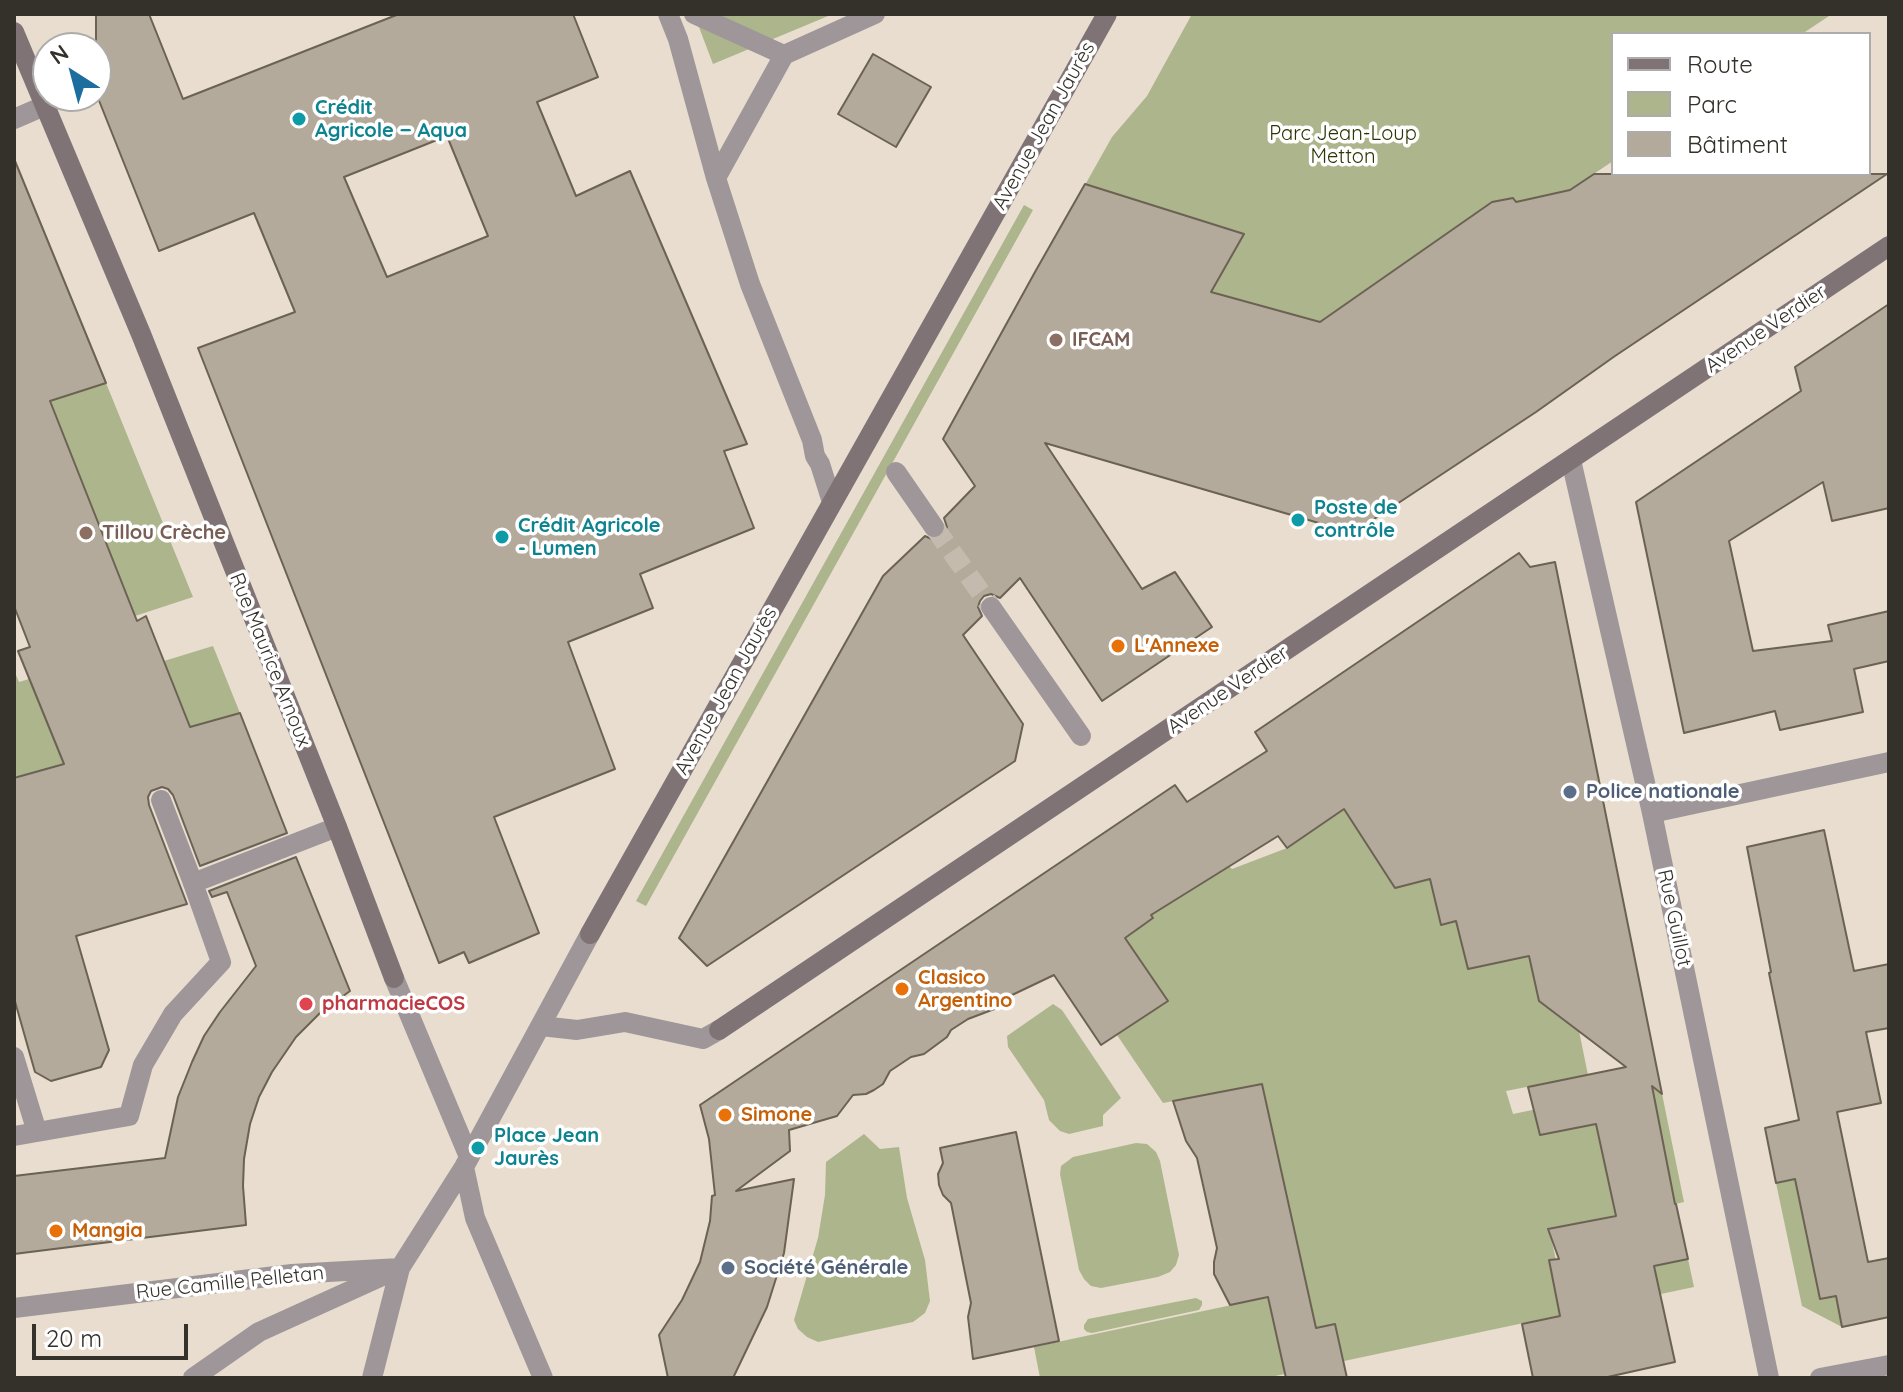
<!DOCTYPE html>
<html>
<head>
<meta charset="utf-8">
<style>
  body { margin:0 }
  #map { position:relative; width:1903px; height:1392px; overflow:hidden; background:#e8ddce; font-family:Quicksand,sans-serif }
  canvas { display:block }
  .frame { position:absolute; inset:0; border:16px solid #34302a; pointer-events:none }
  .legend { position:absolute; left:1611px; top:32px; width:260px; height:144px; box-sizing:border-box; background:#fff; border:2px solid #aeacaa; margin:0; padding:10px 14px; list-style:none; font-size:24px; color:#34302a }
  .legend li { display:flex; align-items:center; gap:16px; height:40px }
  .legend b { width:40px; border:2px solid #aeacaa }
  .north { position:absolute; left:32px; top:32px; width:80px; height:80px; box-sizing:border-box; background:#fff; border:2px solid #aeacaa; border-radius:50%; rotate:324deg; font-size:22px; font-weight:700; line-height:32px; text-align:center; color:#34302a }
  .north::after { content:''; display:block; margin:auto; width:28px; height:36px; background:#1b6e9e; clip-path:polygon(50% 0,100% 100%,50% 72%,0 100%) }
  .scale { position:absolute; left:32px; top:1324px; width:156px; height:36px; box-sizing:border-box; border:4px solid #34302a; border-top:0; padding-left:10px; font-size:24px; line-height:28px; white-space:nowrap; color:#34302a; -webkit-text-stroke:6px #fff; paint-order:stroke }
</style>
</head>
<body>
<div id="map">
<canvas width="1903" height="1392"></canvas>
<div class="frame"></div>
<ul class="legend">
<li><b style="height:10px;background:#7f7376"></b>Route</li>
<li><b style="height:22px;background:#adb58d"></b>Parc</li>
<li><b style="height:22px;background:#b4aa9b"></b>Bâtiment</li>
</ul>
<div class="north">N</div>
<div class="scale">20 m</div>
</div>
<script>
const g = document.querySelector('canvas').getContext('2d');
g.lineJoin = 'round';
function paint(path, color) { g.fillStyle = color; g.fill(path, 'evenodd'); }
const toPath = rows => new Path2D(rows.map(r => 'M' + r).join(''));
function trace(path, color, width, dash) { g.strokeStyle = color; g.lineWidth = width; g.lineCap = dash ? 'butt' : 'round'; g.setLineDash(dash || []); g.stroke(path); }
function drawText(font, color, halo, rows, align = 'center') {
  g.font = font + ' Quicksand,sans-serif'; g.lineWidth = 7; g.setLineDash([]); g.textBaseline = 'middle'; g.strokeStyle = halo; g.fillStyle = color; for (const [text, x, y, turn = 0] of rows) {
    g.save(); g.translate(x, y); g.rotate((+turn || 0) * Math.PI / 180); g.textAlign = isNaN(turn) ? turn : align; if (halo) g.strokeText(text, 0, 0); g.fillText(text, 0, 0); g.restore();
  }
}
paint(toPath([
  [694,14,833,14,713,64],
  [1192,14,1832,14,1802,34,1613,34,1613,161,1570,190,1516,202,1513,198,1492,202,1320,322,1208,292,1243,234,1085,185,1112,137,1147,96],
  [1024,205,1033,210,646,906,636,901],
  [106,383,193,597,135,616,50,401],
  [213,646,240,713,181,730,180,701,164,661],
  [14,670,19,682,39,676,73,761,14,778],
  [1349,795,1362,837,1395,888,1445,876,1435,899,1441,925,1456,921,1502,880,1529,956,1539,1001,1567,1022,1577,1021,1588,1075,1506,1091,1513,1114,1542,1108,1543,1115,1538,1126,1540,1135,1629,1117,1624,1085,1659,1079,1684,1202,1675,1204,1664,1148,1604,1160,1616,1215,1549,1229,1556,1260,1549,1261,1556,1296,1618,1274,1688,1259,1694,1287,1344,1361,1335,1324,1277,1336,1285,1374,1265,1378,1040,1378,1034,1347,1307,1289,1262,1084,1163,1103,1117,1035,1167,1001,1122,933,1132,933,1153,919,1150,914,1178,899,1229,866,1232,869,1287,848,1343,809],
  [1053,1004,1062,1010,1121,1098,1103,1115,1103,1126,1069,1134,1060,1131,1049,1120,1044,1100,1008,1047,1007,1036],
  [864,1134,880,1149,899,1147,907,1198,925,1260,930,1301,925,1313,913,1322,818,1342,807,1337,798,1329,794,1320,818,1238,825,1195,826,1162],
  [1136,1143,1147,1144,1156,1152,1160,1161,1179,1255,1176,1265,1170,1272,1158,1277,1101,1288,1091,1286,1084,1279,1079,1270,1060,1174,1061,1166,1073,1157],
  [1795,1179,1821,1298,1836,1296,1842,1327,1802,1306,1776,1183],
  [1196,1298,1202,1301,1202,1305,1199,1310,1092,1333,1087,1332,1084,1329,1084,1325,1088,1319]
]), '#adb58d');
const building = toPath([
  [96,14,149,14,183,99,399,14,573,14,598,77,537,102,576,196,630,171,747,444,724,451,754,528,640,574,653,608,568,642,615,769,494,817,539,933,469,963,464,952,439,963,198,348,295,312,254,213,159,251,96,93,96,14],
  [447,136,488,236,387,277,344,177,447,136],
  [873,54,931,87,896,147,838,114,873,54],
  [14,161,15,161,106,383,50,401,137,621,146,616,190,727,240,713,287,833,200,866,173,795,168,789,162,787,151,791,148,797,149,805,187,904,76,936,109,1050,101,1067,51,1081,35,1072,14,998,14,778,64,764,18,651,30,647,14,606,14,161],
  [1594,174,1887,174,1615,356,1536,412,1353,533,1045,443,1142,589,1175,572,1212,627,1102,701,1020,578,1000,598,991,594,984,596,980,601,978,607,982,616,963,635,1023,724,1015,761,707,966,679,938,883,576,925,536,934,540,942,537,947,527,944,518,975,486,943,439,1035,272,1085,184,1244,234,1211,292,1320,322,1492,202,1513,198,1516,202,1570,190,1594,174],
  [1889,304,1889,508,1832,521,1823,482,1729,541,1753,651,1832,641,1828,625,1889,611,1889,661,1854,669,1863,712,1780,730,1775,711,1684,733,1636,502,1801,391,1795,367,1889,304],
  [1519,553,1530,567,1555,562,1662,1094,1652,1086,1675,1204,1676,1204,1688,1259,1654,1266,1675,1362,1603,1378,1533,1378,1522,1324,1560,1316,1549,1260,1559,1259,1548,1229,1616,1216,1596,1124,1540,1135,1528,1087,1626,1067,1539,1001,1529,956,1468,969,1456,921,1441,925,1430,879,1395,888,1344,809,1287,848,1278,836,1151,915,1153,918,1125,938,1168,1001,1101,1045,1054,975,1012,995,997,1008,968,1019,951,1030,947,1037,924,1054,911,1057,890,1071,883,1084,874,1090,866,1094,853,1095,837,1116,789,1130,790,1151,736,1191,794,1179,784,1253,767,1307,733,1378,668,1378,659,1335,682,1300,700,1262,710,1221,712,1196,715,1195,709,1139,700,1105,1175,785,1187,802,1267,751,1255,732,1519,553],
  [1824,830,1854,971,1889,964,1889,1028,1866,1032,1881,1103,1837,1112,1868,1262,1889,1258,1889,1317,1842,1327,1836,1296,1820,1299,1795,1179,1776,1183,1765,1128,1799,1120,1769,973,1771,972,1747,847,1824,830],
  [296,857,350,991,321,1012,296,1037,272,1072,259,1097,250,1124,244,1159,243,1186,246,1225,14,1254,14,1176,165,1158,178,1097,192,1062,204,1036,220,1012,256,966,227,892,212,897,209,891,296,857],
  [1262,1084,1316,1328,1335,1324,1347,1378,1286,1378,1268,1297,1230,1305,1214,1274,1214,1262,1217,1248,1197,1158,1186,1141,1173,1101,1262,1084],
  [1016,1132,1059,1341,973,1359,968,1317,971,1303,951,1203,943,1195,939,1185,938,1174,943,1163,940,1148,1016,1132]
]);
paint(building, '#b4aa9b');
trace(building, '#6b6254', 2);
trace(toPath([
  [934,527,991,607]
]), '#c4baad', 20, [20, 10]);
trace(toPath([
  [668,14,678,39,716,178,750,284,812,440,815,456,820,464,832,502],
  [694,14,784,55,716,178],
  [784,55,875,14],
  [161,800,193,883]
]), '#9e9698', 20);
trace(toPath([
  [14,119,44,106],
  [1571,460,1652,813,1769,1378],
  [896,472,934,527],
  [991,607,1081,736],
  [1652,813,1889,762],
  [394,978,469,1157],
  [541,1026,577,1030,625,1022,703,1039,719,1030],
  [14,1057,37,1132],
  [14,1136,129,1116,143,1065,173,1014,221,962,193,883,337,827],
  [464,1167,475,1218,543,1378],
  [14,1308,292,1274,400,1268],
  [193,1378,259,1332,389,1273],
  [372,1378,400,1268,464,1167,590,934],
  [1820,1378,1889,1365]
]), '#9e9698', 20);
trace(toPath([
  [14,32,141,334,337,827,394,978],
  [590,934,1107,14],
  [719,1030,1889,246]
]), '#7f7376', 20);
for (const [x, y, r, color] of [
  [299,119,8,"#0f9aa8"],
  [1056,340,8,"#8d6e63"],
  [1298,520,8,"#0f9aa8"],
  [86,533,8,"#8d6e63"],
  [502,537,8,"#0f9aa8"],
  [1118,646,8,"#e8710a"],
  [1570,792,8,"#5c6f8a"],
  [902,989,8,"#e8710a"],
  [306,1004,8,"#e0444e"],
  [725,1115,8,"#e8710a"],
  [478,1148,8,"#0f9aa8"],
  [56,1231,8,"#e8710a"],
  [728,1268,8,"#5c6f8a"]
]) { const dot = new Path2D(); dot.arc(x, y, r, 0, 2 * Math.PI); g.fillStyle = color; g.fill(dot); trace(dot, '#fff', 3); }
drawText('bold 20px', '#0d838f', '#fff', [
  ["Crédit",315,108],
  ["Agricole − Aqua",315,131],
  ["Poste de",1314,508],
  ["contrôle",1314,531],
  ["Crédit Agricole",518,526],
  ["- Lumen",518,549],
  ["Place Jean",494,1136],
  ["Jaurès",494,1159]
], 'left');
drawText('20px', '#34302a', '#fff', [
  ["Avenue Jean Jaurès",1044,126,-61],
  ["Avenue Verdier",1766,329,-34],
  ["Rue Maurice Arnoux",270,660,68],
  ["Avenue Verdier",1228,690,-34],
  ["Avenue Jean Jaurès",726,691,-61],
  ["Rue Guillot",1674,918,78],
  ["Rue Camille Pelletan",230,1283,-6]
]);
drawText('20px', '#2e3502', '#fff', [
  ["Parc Jean-Loup",1343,134],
  ["Metton",1343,157]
]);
drawText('bold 20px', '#785e54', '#fff', [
  ["IFCAM",1072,340],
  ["Tillou Crèche",102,533]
], 'left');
drawText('bold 20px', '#c56008', '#fff', [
  ["L'Annexe",1134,646],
  ["Clasico",918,978],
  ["Argentino",918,1001],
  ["Simone",741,1115],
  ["Mangia",72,1231]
], 'left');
drawText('bold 20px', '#4e5e75', '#fff', [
  ["Police nationale",1586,792],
  ["Société Générale",744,1268]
], 'left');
drawText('bold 20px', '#be3a42', '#fff', [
  ["pharmacieCOS",322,1004]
], 'left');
</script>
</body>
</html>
